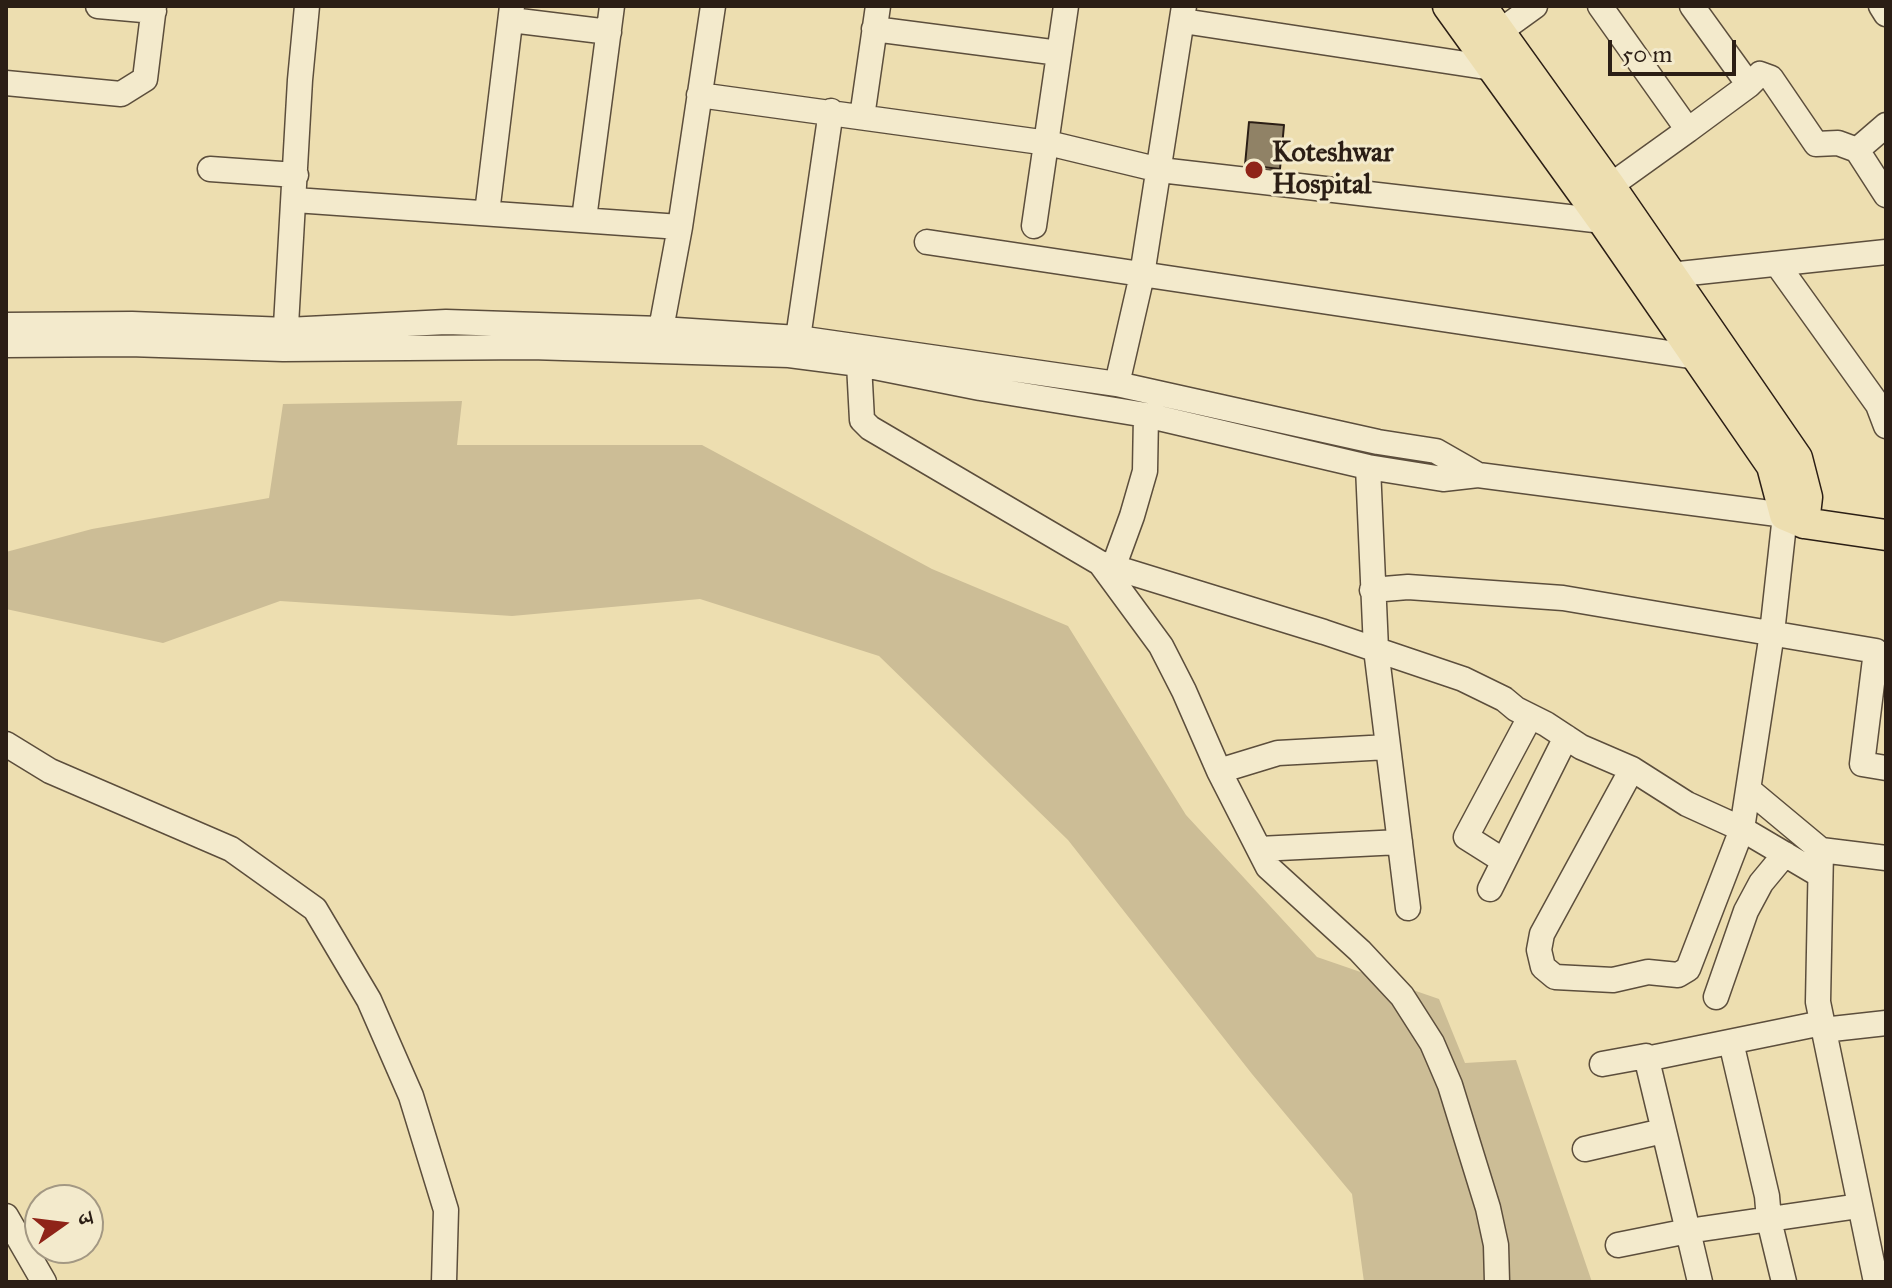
<!DOCTYPE html>
<html>
<head>
<meta charset="utf-8">
<style>
  body { margin:0 }
  #map { position:relative; width:1892px; height:1288px; overflow:hidden; background:#eddeb0; font-family:"IM FELL Great Primer","Noto Serif Devanagari",serif }
  canvas { display:block }
  .frame { position:absolute; inset:0; border:8px solid #2b1e15; pointer-events:none }
  .north { position:absolute; left:24px; top:1184px; width:80px; height:80px; box-sizing:border-box; background:#f3eacc; border:2px solid #a39883; border-radius:50%; rotate:76deg; font-size:22px; font-weight:700; line-height:32px; text-align:center; color:#2b1e15 }
  .north::after { content:''; display:block; margin:auto; width:28px; height:36px; background:#8f2418; clip-path:polygon(50% 0,100% 100%,50% 72%,0 100%) }
  .scale { position:absolute; left:1608px; top:40px; width:128px; height:36px; box-sizing:border-box; border:4px solid #2b1e15; border-top:0; padding-left:10px; font-size:24px; line-height:28px; white-space:nowrap; color:#2b1e15; -webkit-text-stroke:6px #f3eacc; paint-order:stroke }
</style>
</head>
<body>
<div id="map">
<canvas width="1892" height="1288"></canvas>
<div class="frame"></div>
<div class="north">उ</div>
<div class="scale">50 m</div>
</div>
<script>
const g = document.querySelector('canvas').getContext('2d');
g.lineJoin = 'round';
function paint(path, color) { g.fillStyle = color; g.fill(path, 'evenodd'); }
const toPath = rows => new Path2D(rows.map(r => 'M' + r).join(''));
function trace(path, color, width, dash) { g.strokeStyle = color; g.lineWidth = width; g.lineCap = dash ? 'butt' : 'round'; g.setLineDash(dash || []); g.stroke(path); }
function drawText(font, color, halo, rows, align = 'center') {
  g.font = font + ' "IM FELL Great Primer",serif'; g.lineWidth = 6; g.setLineDash([]); g.textBaseline = 'middle'; g.strokeStyle = halo; g.fillStyle = color; for (const [text, x, y, turn = 0] of rows) {
    g.save(); g.translate(x, y); g.rotate((+turn || 0) * Math.PI / 180); g.textAlign = isNaN(turn) ? turn : align; if (halo) g.strokeText(text, 0, 0); g.fillText(text, 0, 0); g.restore();
  }
}
paint(toPath([
  [462,401,457,445,702,445,932,569,1068,626,1186,815,1317,957,1439,999,1465,1063,1516,1060,1592,1282,1364,1282,1352,1194,1252,1074,1068,840,879,656,700,599,512,616,280,601,163,643,6,609,6,552,92,529,269,498,283,404]
]), '#ccbd96');
const building = toPath([
  [1249,122,1284,125,1280,169,1245,165,1249,122]
]);
paint(building, '#908266');
trace(building, '#2b1e15', 2);
const minor = toPath([
  [98,6,154,11],
  [1600,6,1688,130,1610,186],
  [1881,6,1886,14],
  [511,20,609,32],
  [1183,21,1492,68],
  [874,29,1059,53],
  [1499,32,1535,6],
  [6,83,121,94,145,79,154,6],
  [1749,85,1760,74,1771,78,1816,144,1838,143,1857,150],
  [699,95,1048,143,1160,170,1603,221],
  [862,117,878,6],
  [1886,125,1857,150,1886,195],
  [1688,130,1749,85,1692,6],
  [210,169,296,175],
  [295,200,680,227],
  [487,213,512,6],
  [584,219,612,6],
  [1034,226,1066,6],
  [927,242,1696,357],
  [1777,264,1878,405,1886,426],
  [1670,275,1886,252],
  [6,325,132,324,287,330,446,322,661,329,798,338,1117,384,1378,442,1436,451,1478,475],
  [661,329,680,227,713,6],
  [798,338,831,111],
  [285,343,300,80,307,6],
  [6,345,129,344,283,349,531,347,789,355,859,364,980,388,1146,415,1368,467,1443,479,1478,475,1785,515,1772,633,1742,829,1688,969,1678,975,1648,972,1613,980,1555,977,1543,967,1539,950,1542,934,1632,769],
  [859,364,862,420,870,428,1100,563,1324,632,1463,679,1504,699,1516,709,1546,724,1581,747,1632,769,1687,804,1742,829,1820,875],
  [1117,384,1142,275,1184,6],
  [1368,467,1376,649,1408,908],
  [1100,563,1161,646,1184,691,1219,771,1278,753,1388,747],
  [1113,568,1132,516,1145,471,1146,415],
  [1372,590,1408,587,1563,598,1876,651,1862,764,1886,768],
  [6,744,50,771,231,849,315,909,369,1000,411,1096,446,1210,444,1282],
  [1219,771,1268,867,1360,951,1402,996,1432,1043,1450,1085,1488,1208,1496,1245,1497,1282],
  [1749,790,1821,850,1818,1002,1876,1282],
  [1259,849,1400,842],
  [1821,850,1886,858],
  [1504,861,1466,837,1530,717],
  [1490,889,1566,737],
  [1716,997,1746,911,1761,883,1785,854],
  [1823,1030,1886,1023],
  [1731,1042,1767,1196,1769,1220,1784,1282],
  [1646,1059,1822,1023],
  [1602,1064,1646,1056,1688,1231,1859,1206],
  [1585,1149,1663,1131],
  [6,1216,44,1282],
  [1618,1245,1688,1231,1700,1282]
]);
const major = toPath([
  [1448,6,1603,221,1772,466,1785,515,1804,523,1886,535],
  [1481,6,1610,186,1797,458,1807,497,1804,523]
]);
trace(minor, '#5c4e3c', 27);
trace(major, '#2b1e15', 33);
trace(minor, '#f3eacc', 24);
trace(major, '#eddeb0', 30);
for (const [x, y, r, color] of [
  [1254,170,10,"#8f2418"]
]) { const dot = new Path2D(); dot.arc(x, y, r, 0, 2 * Math.PI); g.fillStyle = color; g.fill(dot); trace(dot, '#f3eacc', 3); }
drawText('bold 28px', '#2b1e15', '#f3eacc', [
  ["Koteshwar",1272,154],
  ["Hospital",1272,186]
], 'left');
</script>
</body>
</html>
